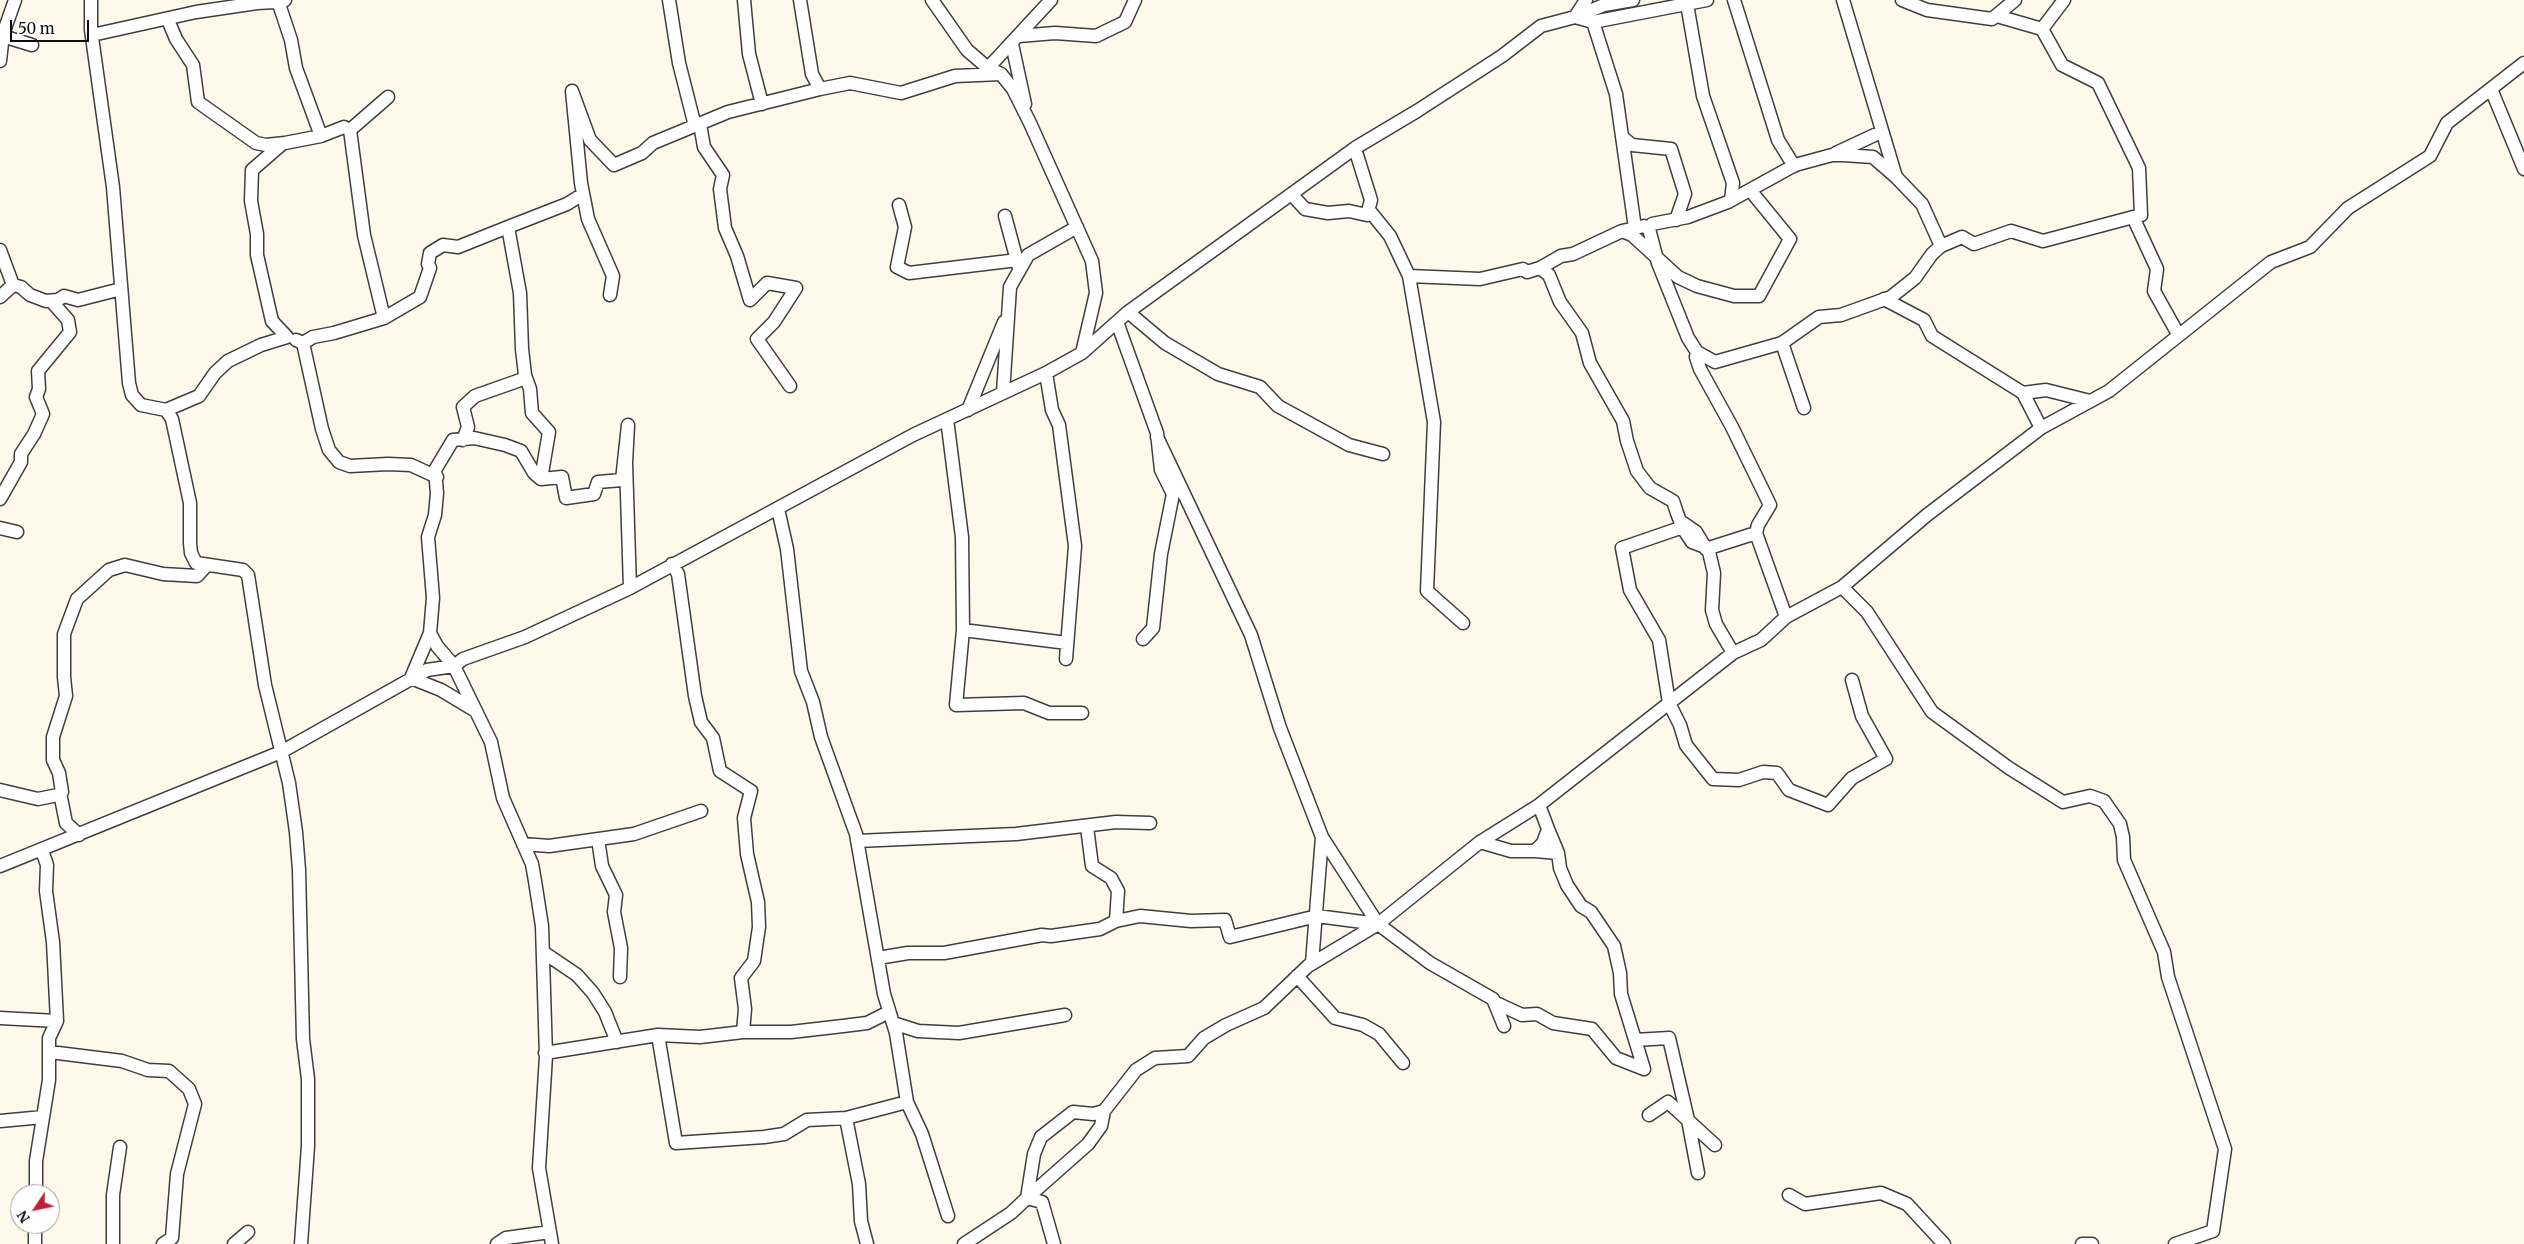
<!DOCTYPE html>
<html>
<head>
<meta charset="utf-8">
<style>
  body { margin:0 }
  #map { position:relative; width:2524px; height:1244px; overflow:hidden; background:#fff9ec; font-family:Merriweather,serif }
  canvas { display:block }
  .north { position:absolute; left:10px; top:1184px; width:50px; height:50px; box-sizing:border-box; background:#fff; border:1px solid #9e9e9e; border-radius:50%; rotate:236deg; font-size:14px; font-weight:700; line-height:20px; text-align:center; color:#0c0c0c }
  .north::after { content:''; display:block; margin:auto; width:18px; height:22px; background:#c02037; clip-path:polygon(50% 0,100% 100%,50% 72%,0 100%) }
  .scale { position:absolute; left:10px; top:20px; width:79px; height:22px; box-sizing:border-box; border:2px solid #0c0c0c; border-top:0; padding-left:6px; font-size:15px; line-height:18px; white-space:nowrap; color:#0c0c0c; -webkit-text-stroke:4px #fff; paint-order:stroke }
</style>
</head>
<body>
<div id="map">
<canvas width="2524" height="1244"></canvas>
<div class="north">N</div>
<div class="scale">50 m</div>
</div>
<script>
const g = document.querySelector('canvas').getContext('2d');
g.lineJoin = 'round';
const toPath = rows => new Path2D(rows.map(r => 'M' + r).join(''));
function trace(path, color, width, dash) { g.strokeStyle = color; g.lineWidth = width; g.lineCap = dash ? 'butt' : 'round'; g.setLineDash(dash || []); g.stroke(path); }
const minor = toPath([
  [91,0,91,30,113,187,129,383,132,395,141,405,166,410,172,419,190,503,190,543,191,553,196,563,243,570,248,575,265,685,289,783,296,832,299,870,303,1039,308,1079,308,1146,301,1244],
  [285,0,279,4,291,40,296,68,321,136,344,127,350,130],
  [669,0,679,63,695,126],
  [744,0,749,54,762,104],
  [800,0,812,74,820,89],
  [932,0,967,50,988,68,1001,74,1013,89,1030,123,1092,261,1096,293,1082,353],
  [1586,0,1575,17,1593,22,1707,0],
  [1734,0,1778,140,1794,166],
  [1843,0,1896,177],
  [1902,0,1927,10,1992,19,2015,0],
  [1687,4,1703,96,1733,183,1731,200],
  [168,20,176,39,193,65,198,102,256,143,266,145,285,143,321,136],
  [1593,22,1616,94,1635,228],
  [2042,29,2064,0],
  [3,34,9,38,32,45],
  [92,35,196,12,257,3,276,2,279,4],
  [1019,36,1055,33,1096,36,1125,22,1135,0],
  [1012,44,1025,104],
  [0,61,3,34,15,0],
  [988,68,1051,0],
  [2491,89,2524,169],
  [388,97,350,130,364,235,384,318,420,297,430,268,428,264,430,253,443,245,458,247,508,227],
  [700,124,704,147,723,175,720,189,725,228,737,256,750,300,767,283,796,288,774,322,757,339,790,386],
  [1622,137,1632,145,1671,149,1685,194,1676,220],
  [1836,153,1881,132],
  [1295,198,1305,209,1328,213,1349,211,1367,215,1371,200,1357,155],
  [899,205,905,227,897,267,909,273,1026,259],
  [1369,210,1390,236,1409,276,1480,279,1523,269,1527,272,1540,268,1549,275,1560,302,1582,333,1590,363,1623,421,1627,441,1637,471,1650,488,1673,501,1677,513,1680,521,1683,527,1684,530,1692,542,1705,547,1696,532,1680,521],
  [1005,216,1019,268],
  [2133,217,2157,269,2154,291,2178,334],
  [1622,231,1632,235,1678,277,1697,286,1734,296,1759,296,1790,239,1750,190],
  [1941,246,1962,237,1974,244,2011,231,2043,241,2141,215,2139,168,2098,83,2062,65,2042,29,1997,16],
  [0,250,13,285,21,287,30,295,46,301,57,300],
  [1540,268,1561,256,1573,254,1622,231,1644,226,1649,229,1658,263,1688,338,1697,352,1715,362,1782,343,1819,317,1841,315,1891,297,1915,278,1932,254,1941,246,1922,204,1896,177,1873,157,1843,155,1832,155,1795,165,1728,202,1688,217,1652,224,1649,229],
  [1409,276,1434,422,1427,591,1463,623],
  [610,295,613,276,588,219,581,183,572,91,590,140,614,165,642,153,653,143,728,112,820,89,850,83,901,93,955,76,1001,74],
  [0,297,13,285],
  [1884,299,1924,320,1932,336,2023,393,2041,428],
  [1128,312,1165,343,1218,374,1260,387,1278,406,1349,445,1383,454],
  [1117,322,1157,433,1161,470,1173,494,1161,554,1153,628,1143,639],
  [296,340,303,343,313,337,334,333,384,318],
  [303,343,322,429,329,450,339,462,350,466,388,464,411,465,437,477],
  [1782,343,1804,408],
  [1697,352,1696,357,1700,369,1732,427,1770,505,1758,525,1756,533],
  [1046,373,1052,410,1059,425,1075,546,1066,659],
  [1003,393,1010,287,1028,255,1077,227],
  [2023,393,2046,390,2090,401],
  [166,410,199,396,215,373,228,361,261,345,287,337,272,321,257,255,257,234,251,201,252,170,282,144],
  [968,410,1004,322],
  [947,419,962,537,963,630,956,705,1024,703,1049,713,1082,713],
  [1157,437,1251,635,1280,728,1322,837,1312,963],
  [463,440,468,427,463,407,475,396,526,378],
  [541,479,549,432,532,413,530,389,525,375,522,349,520,293,508,227,567,204,583,194],
  [0,499,21,462,21,454,34,434,43,414,36,397,39,389,38,371,70,332,68,320,53,303,64,296,78,300,121,289],
  [778,509,787,549,801,671,813,702,821,737,856,834,884,994,896,1033,907,1102],
  [1683,527,1622,548,1630,590,1659,640,1669,703,1680,725,1686,745,1713,779,1739,780,1763,772,1777,773,1789,790,1828,805,1852,778,1886,759,1862,716,1852,680],
  [0,528,17,532],
  [1705,547,1709,552,1714,573,1712,610,1716,624,1733,653],
  [1706,549,1756,533,1786,617],
  [672,564,678,574,695,696,701,722,713,738,720,771,751,791,744,818,747,854,758,902,759,927,754,961,741,978,745,1009,743,1032,700,1037,658,1035,676,1143,764,1137,784,1134,807,1120,846,1118],
  [1842,587,1867,612,1932,712,2009,768,2063,802,2090,796,2104,801,2120,824,2123,837,2124,860,2164,952,2168,977,2225,1149,2213,1231,2175,1244],
  [963,630,1067,643],
  [430,633,437,646,454,666,491,742,503,798,532,864,535,881,542,926,546,1056,539,1168,552,1244],
  [476,711,441,690,411,678,430,633,433,598,428,537,435,515,437,493,435,470,453,440,474,438,505,445,521,451,534,473,541,479,562,477,566,498,594,494,598,482,622,480,628,425,626,463,630,588],
  [0,790,38,799,58,795,61,798,66,823,79,835],
  [58,795,62,792,59,773,53,760,53,737,66,696,64,677,64,634,77,599,109,570,125,565,163,574,197,576,207,565],
  [1087,827,1092,866,1111,878,1118,891,1116,921],
  [1322,837,1378,924],
  [598,839,602,866,616,895,614,912,621,948,620,977],
  [857,841,1016,834,1116,822,1150,823],
  [1480,842,1511,851,1535,851,1543,843,1548,829,1539,805],
  [523,844,549,846,634,834,701,811],
  [1535,851,1558,853,1548,829],
  [1558,853,1560,868,1567,885,1581,906,1591,912,1614,946,1620,973,1621,994,1644,1069],
  [0,866,281,752,427,670,454,666,463,659,525,637,630,588,913,435,1046,373,1082,353,1128,312,1355,148,1417,111,1502,56,1541,26,1575,17,1604,5,1633,0],
  [543,952,577,975,593,993,605,1012,617,1042],
  [878,958,908,953,944,953,1042,935,1051,936,1100,929,1116,921,1140,916,1191,921,1225,920,1230,937,1317,916,1378,924,1480,842,1539,805,1733,653,1761,640,1786,617,1842,587,1927,515,2041,428,2109,391,2271,262,2310,247,2348,208,2430,156,2447,123,2524,63],
  [1297,976,1335,1018,1363,1025,1379,1034,1403,1063],
  [1494,1002,1522,1015,1537,1014,1553,1023,1592,1029,1616,1058,1644,1069],
  [0,1018,57,1021],
  [893,1023,918,1031,959,1033,1065,1015],
  [743,1032,791,1032,843,1026,867,1023,889,1012],
  [1635,1040,1669,1038,1688,1120,1698,1173],
  [50,1052,122,1061,148,1070,169,1071,189,1089,195,1104,177,1174,172,1238,163,1244],
  [545,1053,658,1035],
  [1649,1115,1668,1102,1715,1145],
  [0,1121,43,1117],
  [36,1194,36,1161,49,1080,49,1038,57,1021,53,942,46,891,47,865,42,850],
  [1789,1195,1805,1204,1881,1193,1907,1204,1944,1244],
  [1027,1198,1088,1144,1101,1126,1104,1111],
  [1027,1198,1042,1202,1054,1244],
  [35,1244,35,1224],
  [113,1244,113,1195,120,1147],
  [234,1244,248,1232],
  [497,1244,506,1238,550,1232],
  [867,1244,861,1221,859,1184,846,1118,907,1102,922,1134,948,1216],
  [964,1244,1011,1213,1027,1198,1034,1154,1041,1137,1073,1112,1093,1114,1104,1111,1136,1070,1155,1058,1188,1056,1204,1038,1226,1025,1264,1008,1308,966,1378,924,1430,963,1493,999,1504,1026],
  [2082,1244,2092,1244]
]);
trace(minor, '#3f3f3f', 15);
trace(minor, '#fff', 12);
</script>
</body>
</html>
